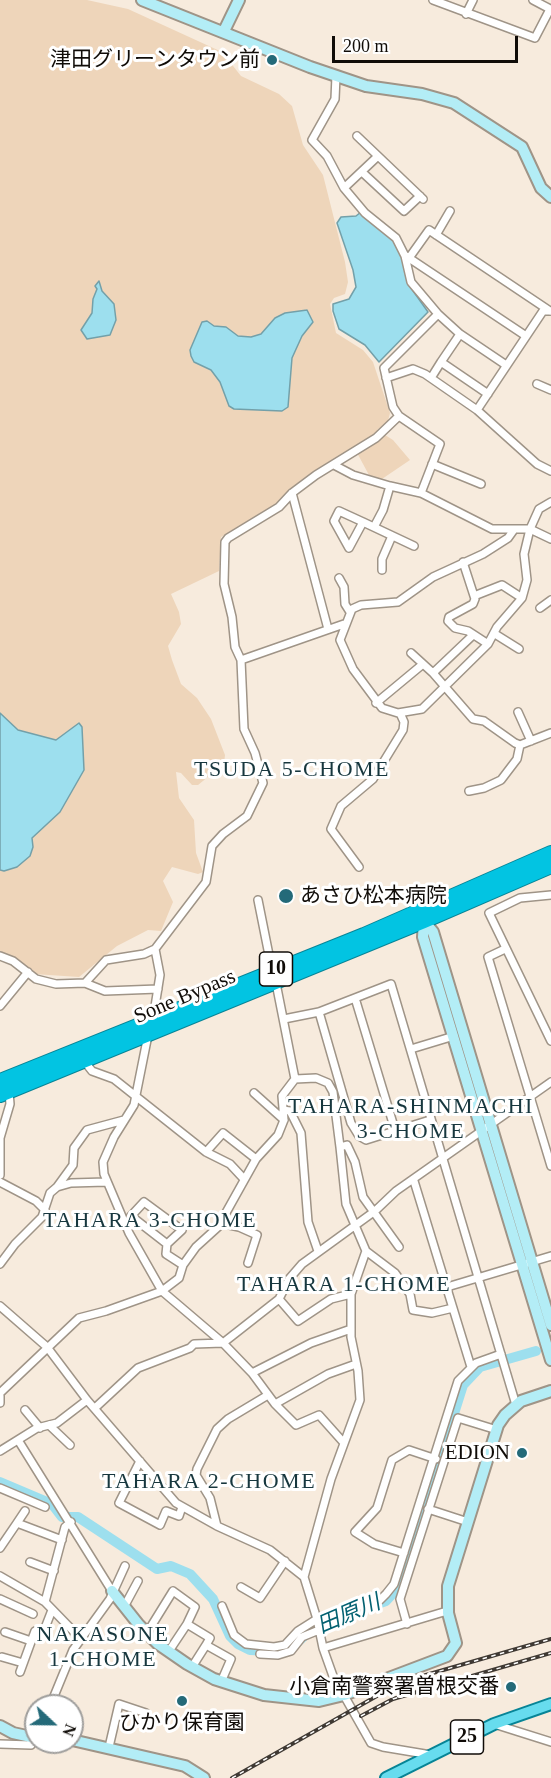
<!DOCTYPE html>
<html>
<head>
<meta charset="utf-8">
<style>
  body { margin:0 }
  #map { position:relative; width:551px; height:1778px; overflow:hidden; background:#f7ebdd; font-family:"Times New Roman",serif }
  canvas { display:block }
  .north { position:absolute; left:24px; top:1694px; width:60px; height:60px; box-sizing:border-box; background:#fff; border:2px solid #9f9e9c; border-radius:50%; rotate:112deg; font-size:16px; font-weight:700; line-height:24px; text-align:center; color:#100c08 }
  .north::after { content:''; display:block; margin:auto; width:21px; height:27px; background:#246a79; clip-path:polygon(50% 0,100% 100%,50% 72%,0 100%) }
  .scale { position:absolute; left:332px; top:36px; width:186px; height:27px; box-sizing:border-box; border:3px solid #100c08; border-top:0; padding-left:8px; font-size:18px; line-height:21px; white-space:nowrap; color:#100c08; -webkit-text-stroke:4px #fff; paint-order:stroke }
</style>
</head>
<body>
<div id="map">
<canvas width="551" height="1778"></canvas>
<div class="north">N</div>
<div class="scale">200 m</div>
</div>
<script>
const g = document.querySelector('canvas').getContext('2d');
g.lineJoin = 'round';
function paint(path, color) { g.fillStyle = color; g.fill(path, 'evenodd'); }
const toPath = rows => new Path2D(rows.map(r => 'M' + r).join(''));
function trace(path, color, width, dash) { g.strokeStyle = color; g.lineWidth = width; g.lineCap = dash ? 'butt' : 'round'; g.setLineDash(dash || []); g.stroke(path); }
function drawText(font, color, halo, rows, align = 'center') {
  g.font = font + ' "Times New Roman","Noto Sans JP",serif'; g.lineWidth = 6; g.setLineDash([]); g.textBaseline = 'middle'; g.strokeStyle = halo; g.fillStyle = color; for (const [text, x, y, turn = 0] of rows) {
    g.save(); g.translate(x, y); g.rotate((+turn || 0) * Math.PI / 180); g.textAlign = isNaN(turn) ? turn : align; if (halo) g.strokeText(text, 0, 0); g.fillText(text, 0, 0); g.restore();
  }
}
paint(toPath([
  [0,0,87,0,128,9,222,52,241,76,279,94,292,106,303,145,323,175,345,262,348,282,345,294,334,298,330,304,336,333,363,350,373,362,390,413,388,421,377,430,393,440,410,460,382,479,370,477,355,449,307,477,278,506,221,537,219,571,171,594,179,612,181,624,168,646,172,660,181,684,197,698,211,719,225,755,224,764,198,785,192,785,181,773,176,772,179,798,194,820,196,853,203,872,198,874,172,867,163,881,173,902,161,931,148,930,117,946,79,977,34,974,0,956]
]), '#eed5ba');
const water = toPath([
  [361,212,399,246,411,288,428,312,379,362,365,345,339,329,333,311,333,304,349,299,356,287,353,270,337,223,341,217,356,216,361,212],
  [99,281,102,291,114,304,116,320,110,335,87,339,81,330,92,313,93,299,97,289,95,286,99,281],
  [307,310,313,322,302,336,292,358,288,407,282,411,234,409,229,406,220,382,211,370,194,362,191,356,190,350,202,322,207,321,214,326,226,327,238,336,251,337,261,334,275,318,285,313,307,310],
  [0,713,18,730,56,740,79,723,82,727,84,770,60,812,32,838,33,847,30,856,17,867,4,871,0,870,0,713]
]);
paint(water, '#9ddfee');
trace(water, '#73a0a9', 1.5);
trace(toPath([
  [0,1482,52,1504,62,1517,78,1517,157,1569,171,1566,190,1574,213,1599,230,1636,238,1644,250,1650,272,1651,291,1648,315,1626,386,1601,395,1591,402,1578,463,1385,480,1367,536,1351]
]), '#9ddfee', 10);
const street = toPath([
  [433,0,535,38,550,9,533,0],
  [466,14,473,0],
  [336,76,335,99,312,140,327,156,344,188,365,213,396,238,405,256,411,282,438,314,384,368,393,407,399,416,440,444,421,493,492,529,530,529,551,539],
  [357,136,378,156],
  [362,172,404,211,420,196],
  [344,188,378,156,423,199],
  [436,235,450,211],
  [406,256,526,336],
  [409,258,429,230,550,311],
  [438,314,460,334],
  [386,378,413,369,425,374,477,410,537,464,551,471],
  [431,378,441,362],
  [537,384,551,390],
  [488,394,441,362,460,334,506,365],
  [477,410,543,311,548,311],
  [432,464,481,484],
  [334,465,353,475,390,486],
  [292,493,328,629],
  [363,522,339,511,334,521,349,548,363,522,414,546],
  [374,527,383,510,390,486,421,493],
  [513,531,508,538,483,554,433,577,398,602,361,605,352,609,340,640,353,669,382,708,398,713,422,709,488,644,497,627,522,598,527,580,524,554,530,529,539,509,551,502],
  [463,562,475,599,473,604,449,617,448,621,455,628,468,631,488,644],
  [382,570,382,559,392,536],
  [339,578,344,587,345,604,350,612],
  [474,596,502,585,522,598],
  [540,608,551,600],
  [495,634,519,649],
  [473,635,433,673,473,719,484,721,515,743,520,745,551,733],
  [411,653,433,673],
  [241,660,344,624],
  [376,703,423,664],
  [518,712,531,741],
  [469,791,484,788,501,780,517,759,520,745],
  [359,867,331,829,341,806,373,779,403,730,404,722,400,713],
  [551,895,520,898,489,913,551,1041],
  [258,900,272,970],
  [505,949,488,957,551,1166],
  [0,956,13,961,36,979,56,984,85,983,106,960,144,954,155,949,206,882,212,846,223,834,247,816,263,783,255,753,244,729,241,660,235,647,232,617,224,584,225,542,228,538,279,507,292,493,316,475,376,438,399,416],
  [85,983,105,991,158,989],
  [276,983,295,1079],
  [355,998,395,1130],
  [0,1006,28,972],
  [319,1012,351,1123,359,1136,366,1140,430,1120],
  [153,1019,160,975,155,949],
  [284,1019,319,1012,391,984,516,1405],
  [148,1035,134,1105,114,1137,103,1162,104,1174,129,1233,162,1291,223,1343,252,1373,275,1404,328,1374,356,1364],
  [411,1049,454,1036],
  [85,1062,92,1071,114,1079,206,1152,230,1164,244,1179],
  [254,1093,284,1120],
  [283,1110,290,1111,301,1133,308,1222,318,1251],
  [206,1152,223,1133,256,1159],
  [0,1175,0,1138,10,1104,9,1092],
  [414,1181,471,1367],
  [0,1182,36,1201,45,1210],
  [57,1187,73,1165,74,1148,87,1130,124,1120],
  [220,1223,239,1227,257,1235,248,1263],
  [167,1244,182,1230,144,1202,131,1216,167,1244,166,1254,183,1265],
  [366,1251,395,1273,410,1294,413,1310,432,1313,453,1308],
  [0,1264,15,1244,42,1217,50,1193,57,1187,71,1183,106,1182],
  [447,1287,551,1256],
  [279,1299,298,1321,331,1299,351,1294],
  [0,1306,47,1347,87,1400,176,1503,217,1526,270,1550,304,1577,317,1619,323,1648,333,1676,371,1743,383,1747,431,1755],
  [252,1373,311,1343,351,1329],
  [0,1393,79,1318,106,1311,162,1291,179,1278,183,1265,196,1247,218,1227,256,1159,278,1135,284,1120,282,1096,295,1079,316,1078,328,1083,333,1092,340,1147,347,1145,355,1162,363,1197,399,1247],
  [0,1396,0,1403],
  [275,1404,296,1425,319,1415,344,1443],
  [96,1407,138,1368,190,1348,194,1344,223,1343,279,1299,289,1279,302,1264,375,1211,396,1191,551,1082],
  [25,1410,40,1428],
  [49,1425,70,1445],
  [18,1440,112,1591],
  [0,1451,37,1428,57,1423,87,1400],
  [140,1461,119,1503,160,1525,166,1511,179,1516,182,1507],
  [0,1488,45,1507],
  [428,1509,468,1522],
  [17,1523,25,1511],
  [217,1526,210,1498,196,1475,197,1469,217,1429,228,1419,268,1395],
  [0,1548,17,1523,62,1540],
  [404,1553,374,1544,355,1532,377,1508,392,1460,409,1450,436,1459],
  [30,1562,54,1571],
  [0,1576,45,1602,80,1638],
  [304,1577,331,1479,360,1400,358,1371,351,1337,351,1294,366,1251,346,1204,340,1147],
  [241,1587,260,1598,285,1561],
  [0,1599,33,1614],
  [45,1602,65,1527,71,1522],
  [222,1606,234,1635,246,1644,274,1647,285,1645,298,1631,317,1619,380,1600,386,1594,394,1584,458,1381,476,1363,501,1354],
  [124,1607,138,1581],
  [407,1624,400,1599,458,1418,497,1430],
  [5,1632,31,1641],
  [147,1633,173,1591,195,1607,187,1624],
  [323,1648,447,1611],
  [169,1651,187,1624,210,1638,206,1645],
  [260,1654,278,1655,291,1651,302,1637,319,1630],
  [2,1657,23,1663],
  [192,1667,206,1645,231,1659,221,1682],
  [20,1672,35,1631,45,1628,52,1610],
  [50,1706,73,1650,110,1599,125,1566],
  [494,1724,551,1742],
  [0,1744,31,1745,31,1738],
  [109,1747,119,1704,146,1713]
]);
const secondary = toPath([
  [142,0,310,67,366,86,422,94,454,103,522,147,541,188,551,197],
  [224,31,239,0],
  [551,1325,433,932,424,921,423,937,551,1360],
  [112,1591,139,1625,158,1644,187,1664,214,1679,264,1695,319,1701,344,1695,447,1656,456,1643,448,1613,448,1586,498,1425,505,1415,521,1401,551,1391],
  [0,1726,13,1733,36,1738],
  [72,1740,185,1766,204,1778]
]);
const primary = toPath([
  [386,1778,494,1724,551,1704]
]);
const highway = toPath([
  [0,1081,364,935,551,853],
  [0,1095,424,921,551,866]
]);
trace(street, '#9f9487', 10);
trace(secondary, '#9f9487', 14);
trace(primary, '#078496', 14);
trace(highway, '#078496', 16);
trace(street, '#fff', 7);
trace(secondary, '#b3edf6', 10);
trace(primary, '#67dcee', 10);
trace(highway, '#02c4e2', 14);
const rail = toPath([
  [361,1716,393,1699,551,1653],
  [232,1778,391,1688,419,1677,551,1639]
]);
trace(rail, '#3f3933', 4);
trace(rail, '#fff', 1.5, [4.5]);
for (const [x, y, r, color] of [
  [272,60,6,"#246a79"],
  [286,896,8,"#246a79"],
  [522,1453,6,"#246a79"],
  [511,1687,6,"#246a79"],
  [182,1701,6,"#246a79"]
]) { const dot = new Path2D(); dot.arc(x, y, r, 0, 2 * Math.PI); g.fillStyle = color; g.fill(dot); trace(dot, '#fff', 2); }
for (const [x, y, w] of [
  [276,969,33],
  [467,1737,33]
]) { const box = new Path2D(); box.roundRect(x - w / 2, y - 17, w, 34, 4.5); g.fillStyle = '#fff'; g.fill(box); trace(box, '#100c08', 1.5); }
drawText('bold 20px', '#100c08', null, [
  ["10",276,969],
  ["25",467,1737]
]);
drawText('21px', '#100c08', '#fff', [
  ["津田グリーンタウン前",260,60],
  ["あさひ松本病院",300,896,"left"],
  ["EDION",510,1453],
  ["小倉南警察署曽根交番",499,1687],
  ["ひかり保育園",182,1723,"center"]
], 'right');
drawText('21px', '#100c08', '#fff', [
  ["Sone Bypass",185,997,-23]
]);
g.letterSpacing = '1.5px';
drawText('22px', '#17373e', '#fff', [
  ["TSUDA 5-CHOME",292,770],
  ["TAHARA-SHINMACHI",411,1107],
  ["3-CHOME",411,1132],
  ["TAHARA 3-CHOME",150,1221],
  ["TAHARA 1-CHOME",344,1285],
  ["TAHARA 2-CHOME",209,1482],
  ["NAKASONE",103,1635],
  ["1-CHOME",103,1660]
]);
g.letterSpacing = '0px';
drawText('italic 22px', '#036171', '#fff', [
  ["田原川",349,1615,-23]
]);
</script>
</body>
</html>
